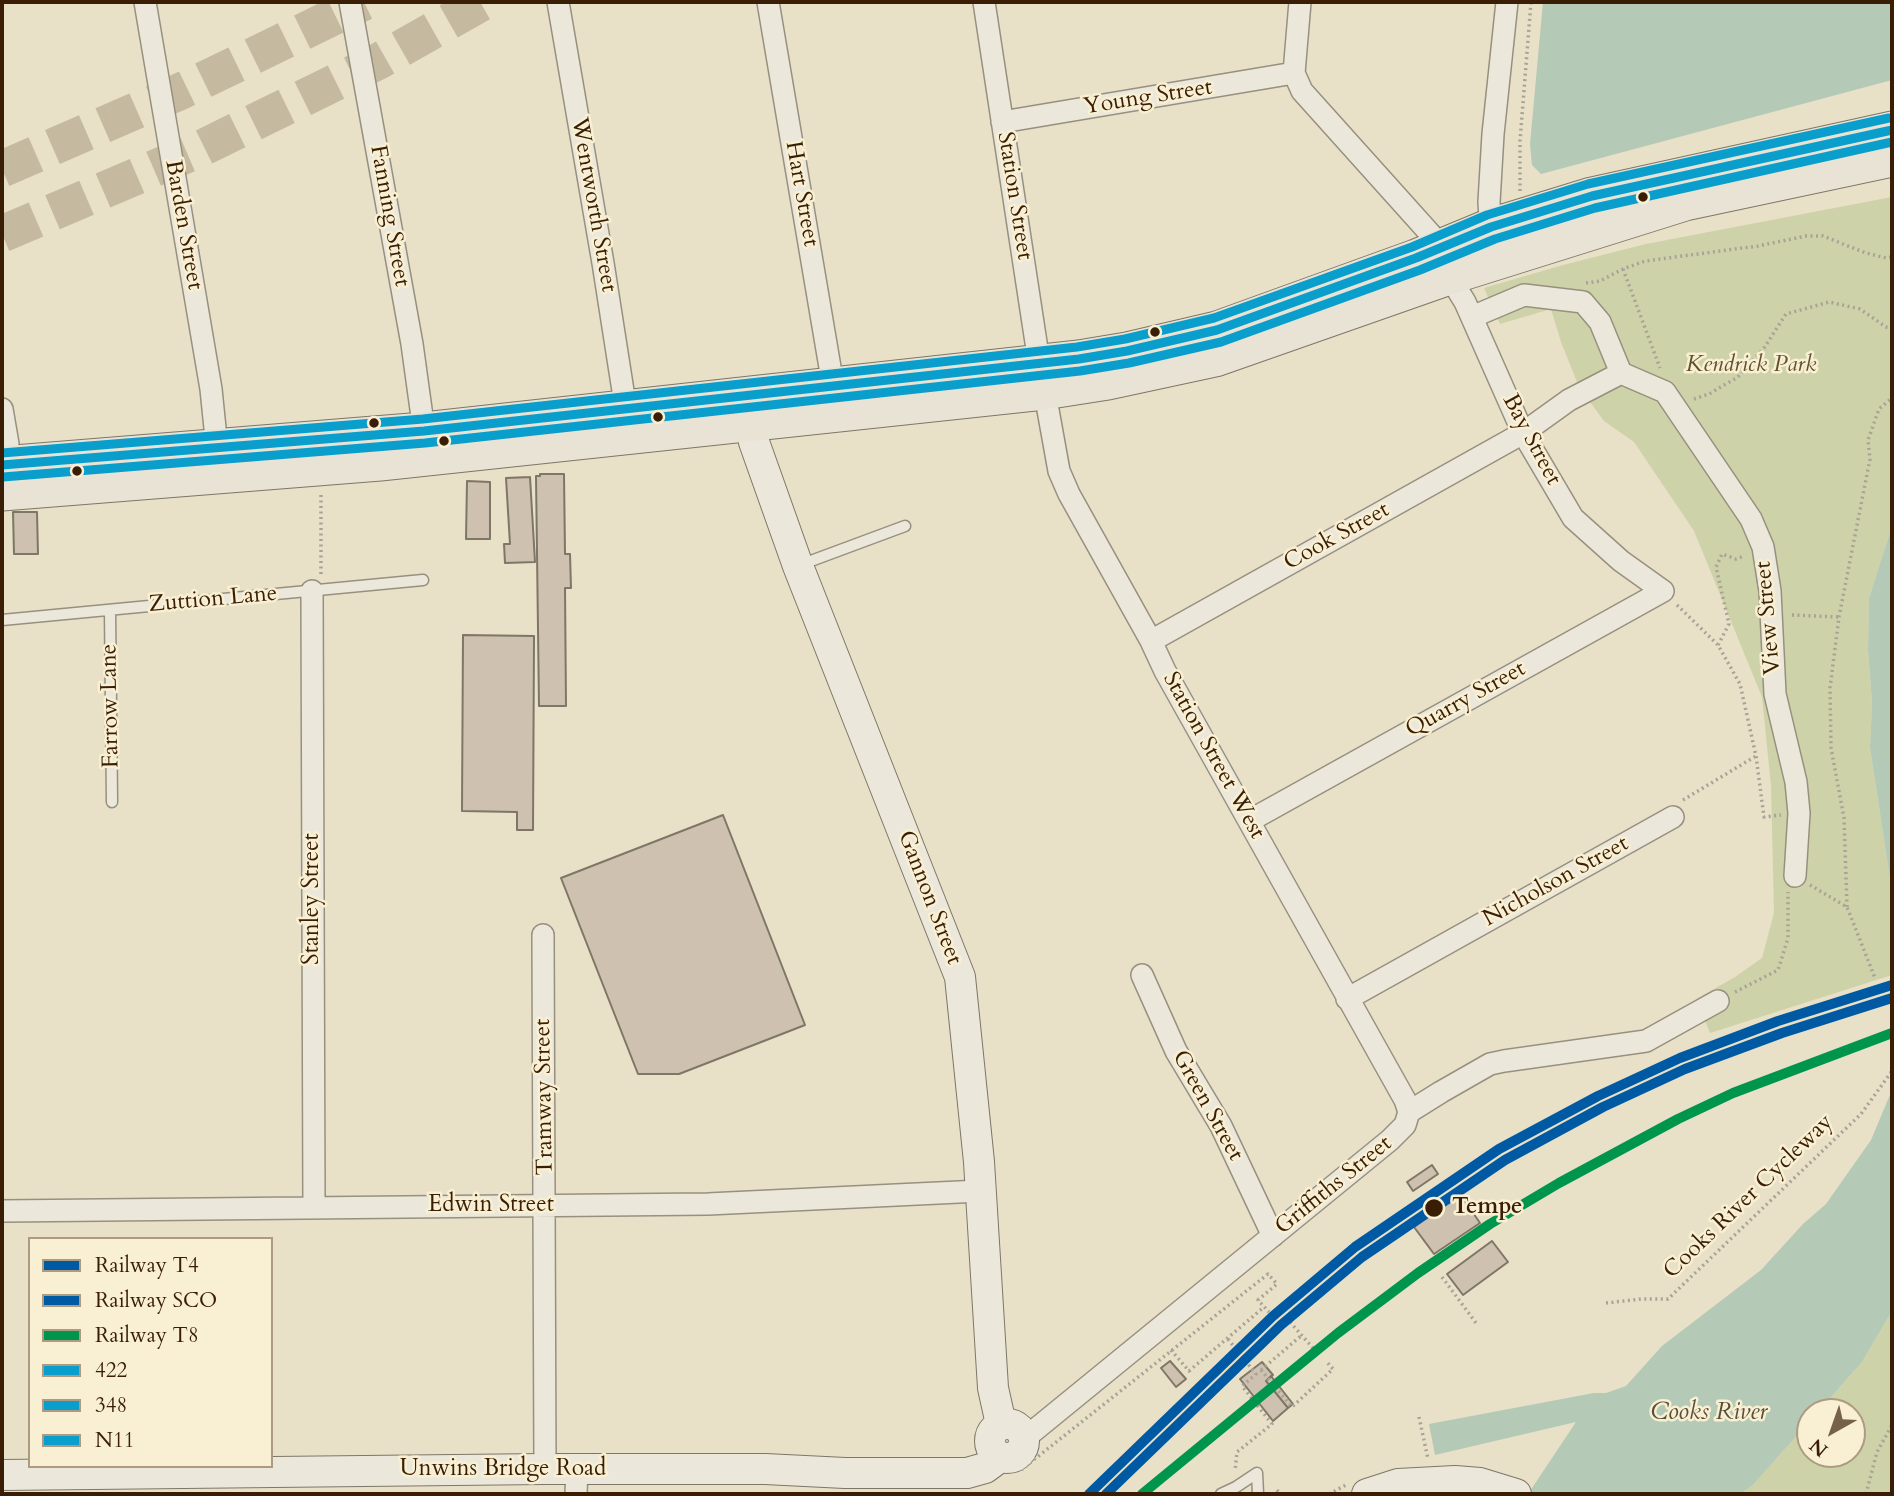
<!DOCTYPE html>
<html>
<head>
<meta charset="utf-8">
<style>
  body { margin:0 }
  #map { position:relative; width:1894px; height:1496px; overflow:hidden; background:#e8e0c7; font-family:Cardo,serif }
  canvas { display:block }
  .frame { position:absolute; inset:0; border:4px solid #391e05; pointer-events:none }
  .legend { position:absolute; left:28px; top:1237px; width:245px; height:231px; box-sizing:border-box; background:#f9efd2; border:2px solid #ac9b80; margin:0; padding:9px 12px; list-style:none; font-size:21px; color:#391e05 }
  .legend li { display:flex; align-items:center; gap:14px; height:35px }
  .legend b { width:35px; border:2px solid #ac9b80 }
  .north { position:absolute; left:1796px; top:1398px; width:70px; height:70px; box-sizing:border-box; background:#f9efd2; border:2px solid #ac9b80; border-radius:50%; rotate:220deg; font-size:19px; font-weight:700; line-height:28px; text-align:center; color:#391e05 }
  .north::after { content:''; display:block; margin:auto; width:24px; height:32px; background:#766249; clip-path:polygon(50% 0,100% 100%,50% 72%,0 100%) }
</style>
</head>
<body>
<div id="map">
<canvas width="1894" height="1496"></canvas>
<div class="frame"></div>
<ul class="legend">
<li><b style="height:9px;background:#005aa3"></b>Railway T4</li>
<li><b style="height:9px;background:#005aa3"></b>Railway SCO</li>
<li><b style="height:9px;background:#00954c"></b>Railway T8</li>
<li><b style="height:9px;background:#099ecc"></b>422</li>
<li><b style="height:9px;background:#099ecc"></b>348</li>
<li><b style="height:9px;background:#099ecc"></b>N11</li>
</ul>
<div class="north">N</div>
</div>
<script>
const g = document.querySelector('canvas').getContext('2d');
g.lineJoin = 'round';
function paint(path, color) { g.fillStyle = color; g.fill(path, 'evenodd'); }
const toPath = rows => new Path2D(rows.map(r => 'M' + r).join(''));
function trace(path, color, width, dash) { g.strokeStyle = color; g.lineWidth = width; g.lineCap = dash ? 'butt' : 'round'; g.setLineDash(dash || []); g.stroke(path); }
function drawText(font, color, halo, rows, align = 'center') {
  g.font = font + ' Cardo,serif'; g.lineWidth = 5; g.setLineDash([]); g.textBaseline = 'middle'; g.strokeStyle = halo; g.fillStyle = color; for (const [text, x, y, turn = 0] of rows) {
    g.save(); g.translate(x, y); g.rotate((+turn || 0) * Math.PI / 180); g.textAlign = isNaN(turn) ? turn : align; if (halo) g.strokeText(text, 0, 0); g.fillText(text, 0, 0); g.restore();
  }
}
paint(toPath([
  [1892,197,1892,526,1869,598,1868,650,1872,704,1870,748,1892,892,1892,975,1710,1033,1696,999,1735,977,1762,958,1774,913,1771,786,1762,697,1694,531,1634,442,1604,421,1579,387,1561,342,1551,309,1500,324,1484,288,1563,265,1646,244],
  [1892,1311,1892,1494,1740,1494,1752,1486,1810,1421,1810,1454,1852,1454,1852,1412,1818,1412,1862,1362]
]), '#ced2a9');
paint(toPath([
  [1543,2,1892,2,1892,80,1541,174,1532,165,1530,144],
  [1892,526,1892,892,1870,748,1872,703,1868,650,1869,598],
  [1892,1090,1892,1311,1862,1362,1818,1412,1810,1412,1810,1421,1752,1486,1740,1494,1528,1494,1576,1422,1435,1455,1429,1424,1594,1393,1606,1393,1626,1386,1662,1346,1761,1270,1803,1224,1826,1204,1871,1140]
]), '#b4cab6');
const building = toPath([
  [540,474,564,474,565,554,570,554,571,588,565,588,566,706,539,706,536,476,540,476,540,474],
  [530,477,535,562,505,563,504,544,510,544,506,478,530,477],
  [467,481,490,482,490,539,466,539,467,481],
  [13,512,37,512,38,554,14,554,13,512],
  [463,635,534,636,533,830,517,830,517,812,462,811,463,635],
  [723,815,805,1025,679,1074,638,1074,561,878,723,815],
  [1432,1165,1438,1174,1413,1191,1407,1182,1432,1165],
  [1460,1194,1480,1223,1434,1254,1414,1227,1460,1194],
  [1492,1241,1508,1262,1463,1295,1447,1274,1492,1241],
  [1170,1361,1186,1379,1176,1387,1161,1368,1170,1361],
  [1262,1362,1273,1375,1266,1381,1288,1408,1273,1421,1240,1379,1262,1362],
  [1271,1376,1293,1404,1288,1408,1266,1381,1271,1376]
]);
paint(building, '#cfc1af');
trace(building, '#7e7666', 2);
trace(toPath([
  [2,169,179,92,364,2],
  [2,234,202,148,379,61,483,2]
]), '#c5b9a0', 37, [37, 18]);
const lane = toPath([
  [800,565,905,526],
  [110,610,112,802],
  [2,620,423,580],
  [1257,1473,1258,1494],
  [1221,1494,1236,1487,1257,1473]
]);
const street = toPath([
  [145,2,211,389,217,448],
  [350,2,412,344,424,431],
  [558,2,603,263,626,410],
  [768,2,833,385],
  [984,2,1037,349,1059,471,1069,494,1151,641,1165,671,1405,1100,1409,1112],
  [1300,2,1294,73,1302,91,1443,248],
  [1002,122,1294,73],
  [1491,235,1489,202,1493,134,1507,2],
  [1472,317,1524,295,1583,302,1600,322,1621,373,1665,392,1751,519,1763,547,1770,591,1775,694,1796,782,1799,813,1795,876],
  [2,409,8,444,4,472],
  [312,591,314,1207],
  [1151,641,1523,433,1569,400,1621,373],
  [1249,821,1663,591,1621,561,1573,518,1523,433,1465,302,1449,276],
  [543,935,545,1469],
  [1142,975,1176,1051,1221,1126,1273,1236],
  [1347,999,1673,817],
  [2,1211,708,1204,980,1191],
  [1025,1438,1390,1140,1405,1125,1409,1112,1441,1092,1490,1064,1504,1061,1646,1041,1718,1001],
  [576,1494,577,1469]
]);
const secondary = toPath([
  [745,403,754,442,798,566,960,977,979,1162,993,1388,1001,1424],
  '990 1441a17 17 0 1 1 34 0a17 17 0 1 1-34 0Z',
  [2,1475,545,1469,765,1469,845,1473,967,1473,985,1468,1000,1457],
  [1367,1494,1398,1484,1455,1481,1480,1483,1516,1494]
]);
const highway = toPath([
  [2,465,424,431,1079,359,1127,351,1217,330,1416,258,1491,227,1592,196,1892,130],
  [2,492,380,462,1044,391,1108,381,1215,358,1449,276,1685,202,1892,158]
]);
trace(lane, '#98907f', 13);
trace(street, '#98907f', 24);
trace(secondary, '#7e7666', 32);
trace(highway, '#7e7666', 39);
trace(toPath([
  [1520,191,1520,141,1531,2],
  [1623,269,1660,368],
  [1586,283,1600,281,1623,269,1645,261,1758,246,1806,236,1823,236,1866,253,1886,258,1892,257],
  [1694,399,1709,394,1738,377,1764,348,1786,314,1829,302,1860,309,1886,327,1892,327],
  [321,574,321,494],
  [1677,605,1718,645,1740,684,1756,756,1764,817,1781,815],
  [1792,615,1839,617],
  [1718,645,1729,624,1716,567,1722,554,1736,559,1744,556],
  [1683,800,1756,756],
  [1810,885,1847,907,1875,978],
  [1847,907,1844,818,1831,748,1830,688,1839,617,1870,459,1868,440,1879,409,1892,398],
  [1735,992,1778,970,1788,938,1788,892],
  [1442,1277,1476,1323],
  [1606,1303,1641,1299,1668,1299,1861,1114,1892,1071],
  [1290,1322,1313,1348],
  [1228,1339,1256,1374,1242,1386,1272,1424,1237,1452,1235,1471],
  [1171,1350,1189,1371,1264,1307],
  [1261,1370,1292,1407,1333,1369,1327,1362],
  [1261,1370,1302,1335],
  [1419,1417,1428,1459],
  [1021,1470,1268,1274,1277,1284,1258,1300,1269,1312],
  [1277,1490,1280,1494],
  [1329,1494,1346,1485],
  [1866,1494,1877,1452,1892,1425]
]), '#a9a397', 3.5, [2, 3.5]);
trace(lane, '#ebe8db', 10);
trace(street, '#ebe8db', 21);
trace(secondary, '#ebe8db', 30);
trace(highway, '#e8e3d5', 37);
trace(toPath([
  [2,465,424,431,1079,359,1127,351,1217,330,1416,258,1491,227,1592,196,1892,130]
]), '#099ecc', 9);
trace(toPath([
  [3,477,425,443,1080,371,1129,363,1221,342,1420,270,1495,239,1595,208,1892,142]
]), '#099ecc', 9);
trace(toPath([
  [2,453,423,419,1077,347,1125,339,1214,318,1412,247,1487,215,1588,184,1889,118]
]), '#099ecc', 9);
trace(toPath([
  [1089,1494,1273,1316,1355,1247,1499,1149,1598,1096,1680,1058,1778,1021,1892,985]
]), '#005aa3', 10);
trace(toPath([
  [1106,1494,1281,1325,1362,1257,1505,1160,1603,1107,1685,1069,1782,1033,1892,998]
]), '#005aa3', 10);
trace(toPath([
  [1142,1494,1338,1333,1418,1273,1490,1224,1559,1183,1678,1119,1733,1093,1892,1033]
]), '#00954c', 10);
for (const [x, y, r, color] of [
  [1643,197,6,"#391e05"],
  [1155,332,6,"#391e05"],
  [658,417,6,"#391e05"],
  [374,423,6,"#391e05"],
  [444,441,6,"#391e05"],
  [77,471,6,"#391e05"],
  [1434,1208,10,"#391e05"]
]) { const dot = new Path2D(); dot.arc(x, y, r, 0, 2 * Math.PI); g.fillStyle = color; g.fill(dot); trace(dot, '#f9efd2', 2.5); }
drawText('23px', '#391e05', '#f9efd2', [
  ["Young Street",1148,98,-9],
  ["Hart Street",801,194,80],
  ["Station Street",1014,196,81],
  ["Wentworth Street",593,205,80],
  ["Fanning Street",389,216,80],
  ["Barden Street",183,225,80],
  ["Bay Street",1531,440,62],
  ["Cook Street",1337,537,-29],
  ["Zuttion Lane",213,600,-5],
  ["View Street",1769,618,-95],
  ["Quarry Street",1466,700,-29],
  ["Farrow Lane",111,706,-91],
  ["Station Street West",1213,756,61],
  ["Nicholson Street",1556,882,-29],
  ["Gannon Street",929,898,69],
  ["Stanley Street",313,899,-90],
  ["Tramway Street",545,1097,-91],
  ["Green Street",1207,1106,61],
  ["Griffiths Street",1334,1186,-39],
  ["Cooks River Cycleway",1749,1197,-44],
  ["Edwin Street",491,1206],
  ["Unwins Bridge Road",503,1470]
]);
drawText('italic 23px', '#5f502f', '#f9efd2', [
  ["Kendrick Park",1751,366]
]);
drawText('bold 23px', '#391e05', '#f9efd2', [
  ["Tempe",1452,1208]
], 'left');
drawText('italic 24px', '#574f38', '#f9efd2', [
  ["Cooks River",1709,1413]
]);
</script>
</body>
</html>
